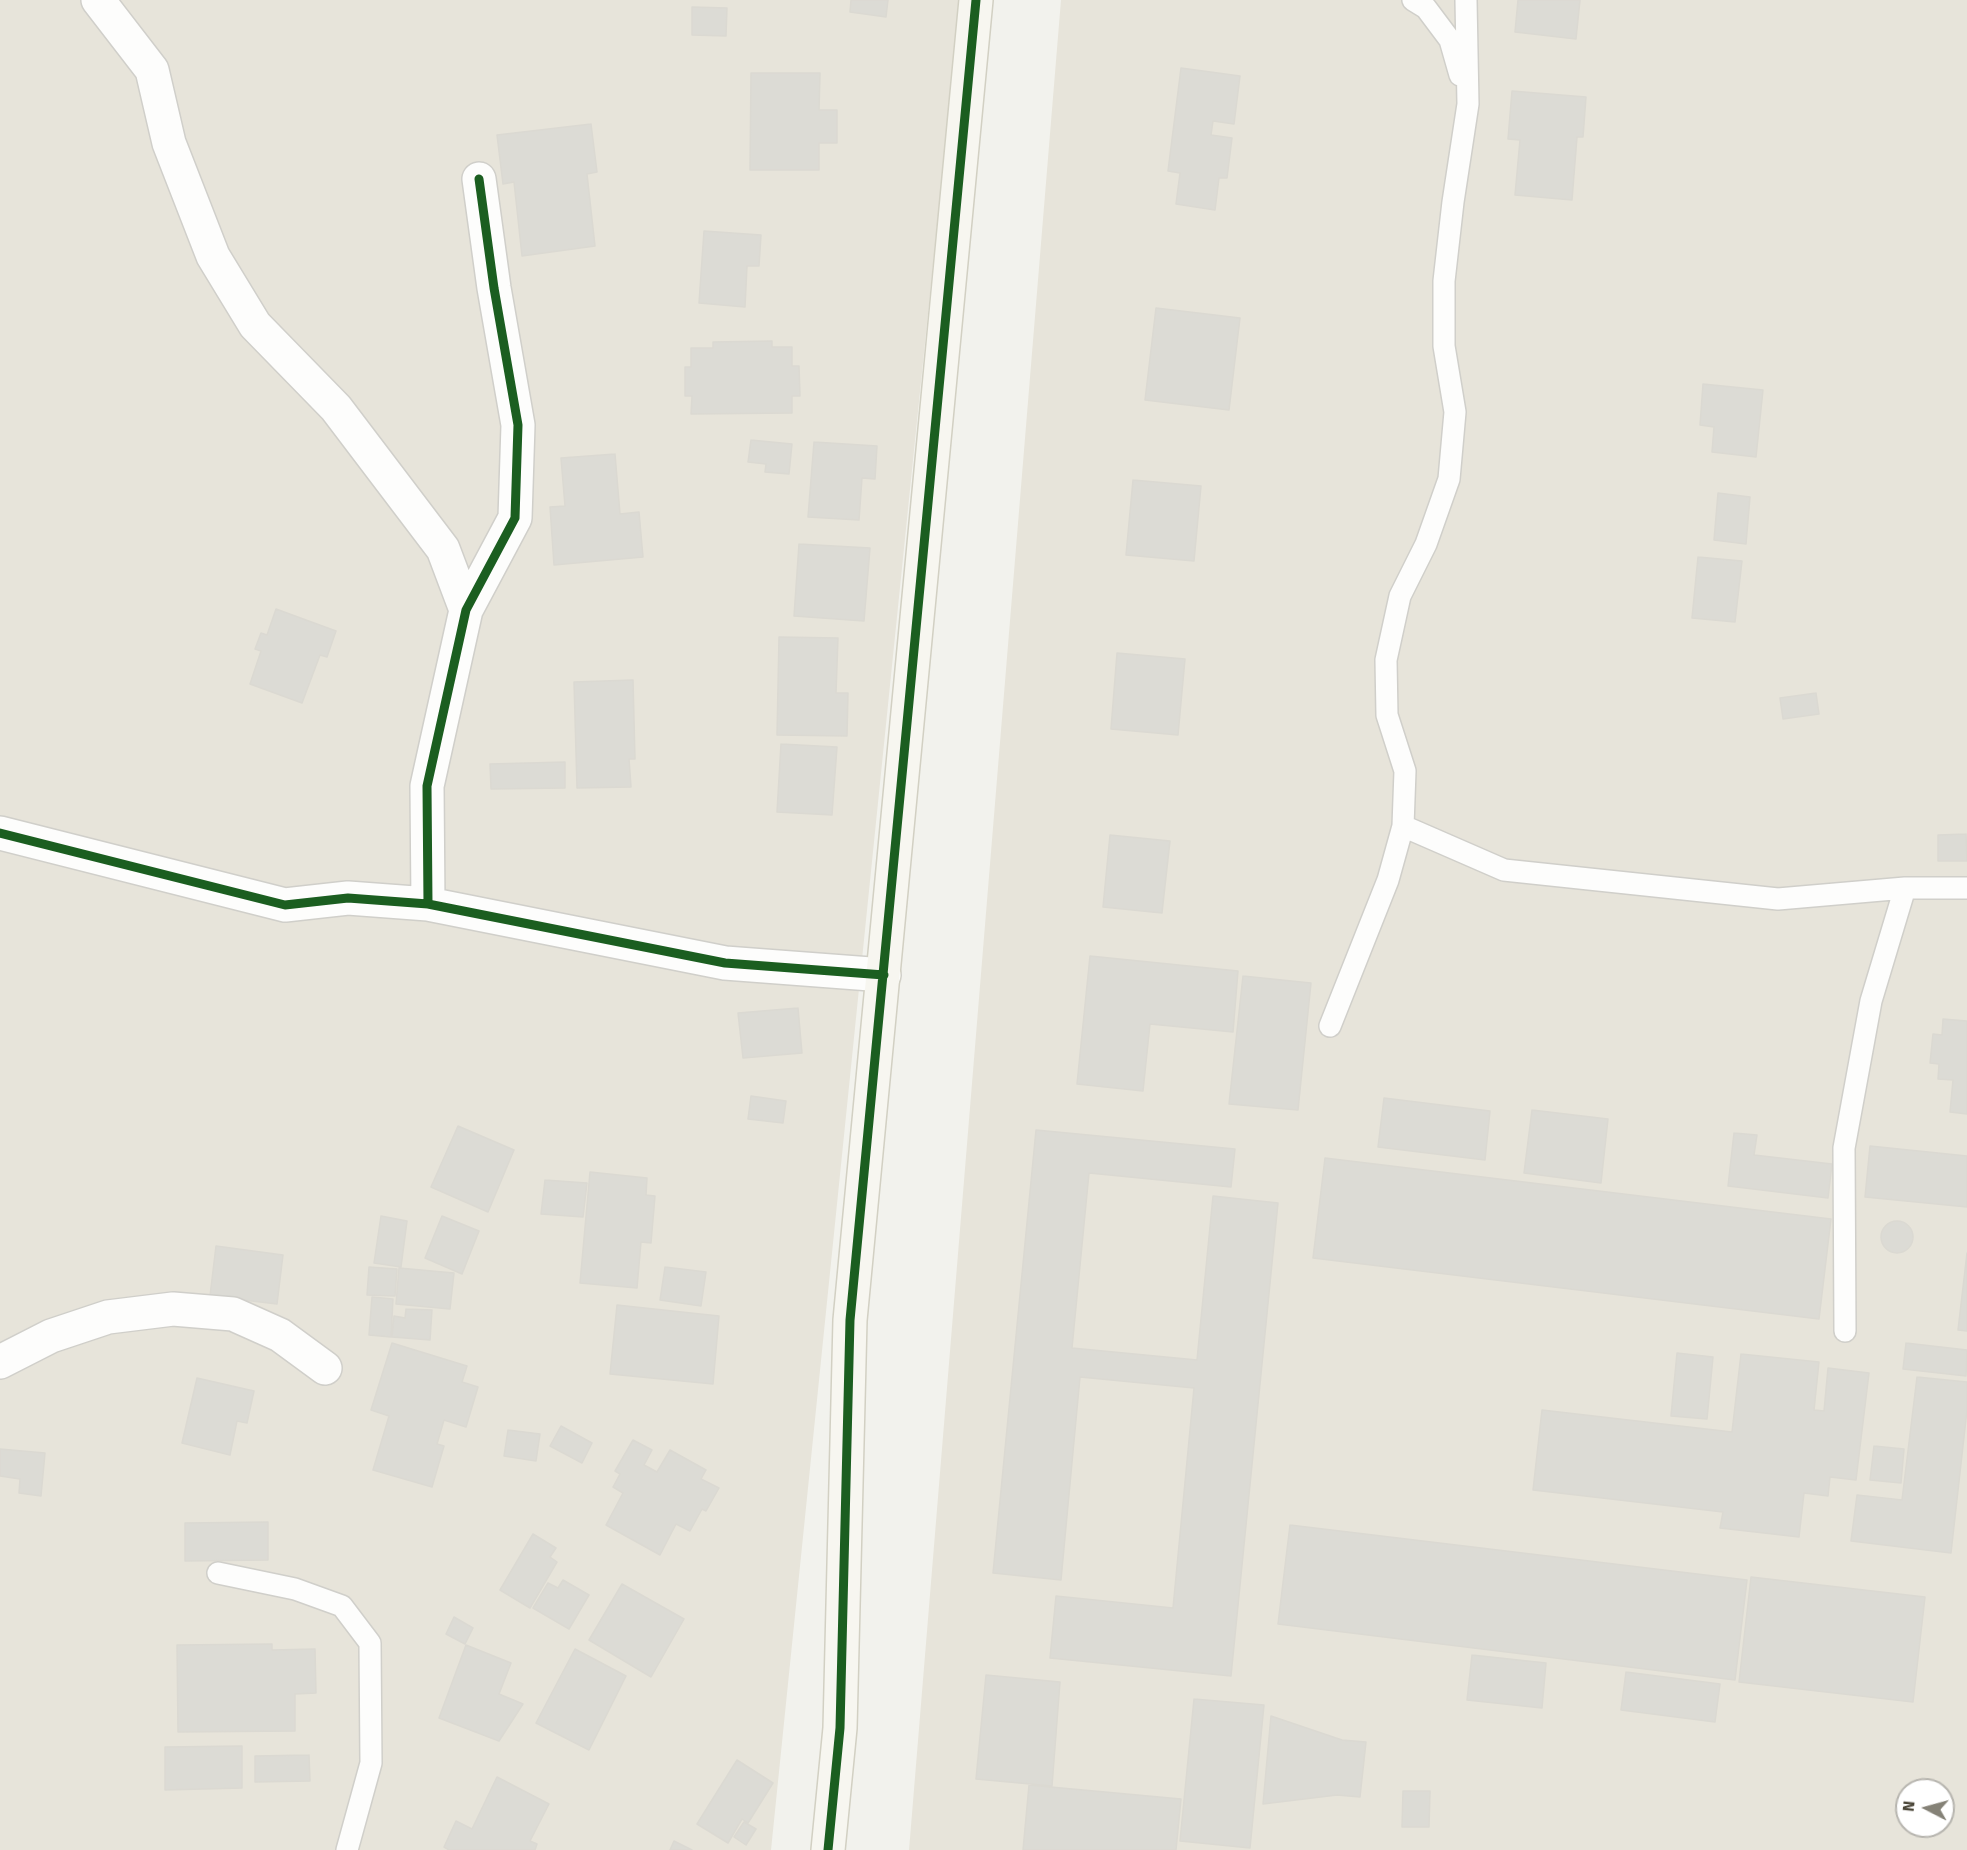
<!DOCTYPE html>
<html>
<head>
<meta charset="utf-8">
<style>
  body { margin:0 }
  #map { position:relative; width:1967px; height:1850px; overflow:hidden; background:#f2f2ed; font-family:"Fira Sans",sans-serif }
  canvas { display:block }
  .north { position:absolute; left:1895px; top:1778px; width:60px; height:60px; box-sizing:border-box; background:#fff; border:2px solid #b7b5af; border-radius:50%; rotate:276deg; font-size:16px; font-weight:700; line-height:24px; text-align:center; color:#4a4537 }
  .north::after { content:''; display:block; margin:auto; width:21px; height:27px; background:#858277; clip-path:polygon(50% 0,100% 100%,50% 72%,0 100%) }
</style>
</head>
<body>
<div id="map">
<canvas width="1967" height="1850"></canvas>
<div class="north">N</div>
</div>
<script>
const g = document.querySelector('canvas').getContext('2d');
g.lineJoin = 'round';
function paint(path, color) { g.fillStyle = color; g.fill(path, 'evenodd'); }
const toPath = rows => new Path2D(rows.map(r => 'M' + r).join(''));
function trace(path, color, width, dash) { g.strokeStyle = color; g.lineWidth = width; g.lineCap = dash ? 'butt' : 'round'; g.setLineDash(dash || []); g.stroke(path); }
paint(toPath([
  [0,0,960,0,771,1850,0,1850],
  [1061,0,1967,0,1967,1850,909,1850],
  [1907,1790,1943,1790,1943,1826,1907,1826]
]), '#e7e4da');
const building = toPath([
  [851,0,888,0,886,17,850,12,851,0],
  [1518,0,1580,0,1576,39,1515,32,1518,0],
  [692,7,727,8,726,36,692,35,692,7],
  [1181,68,1240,76,1234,124,1213,121,1211,135,1232,138,1227,178,1219,178,1215,210,1176,204,1180,173,1168,171,1181,68],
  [751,73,820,73,819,110,837,110,837,143,819,143,819,170,750,170,751,73],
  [1512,91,1586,97,1583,137,1577,137,1572,200,1515,195,1520,140,1508,139,1512,91],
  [591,124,597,172,587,174,595,246,522,256,514,182,503,184,497,135,591,124],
  [704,231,761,235,759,266,747,266,745,307,699,303,704,231],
  [1156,308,1240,318,1229,410,1145,400,1156,308],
  [772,341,772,347,792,347,792,366,799,366,800,396,792,396,792,413,691,414,692,396,685,396,685,367,691,367,691,348,713,348,713,342,772,341],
  [1703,384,1763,390,1756,457,1712,452,1714,427,1700,425,1703,384],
  [751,440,792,444,789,474,765,472,766,464,748,462,751,440],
  [814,442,877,446,875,479,862,478,859,520,808,517,814,442],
  [615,454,620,514,639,512,643,557,554,565,550,507,565,506,561,458,615,454],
  [1133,480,1201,486,1194,561,1126,555,1133,480],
  [1718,493,1750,497,1746,544,1714,540,1718,493],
  [799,544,870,548,864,621,794,616,799,544],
  [1698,557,1742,561,1735,622,1692,618,1698,557],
  [276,609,336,631,327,657,320,655,302,703,250,684,261,651,255,649,261,633,267,635,276,609],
  [779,637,838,638,836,693,848,693,847,736,777,735,779,637],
  [1117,653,1185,659,1178,735,1111,729,1117,653],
  [633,680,635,759,629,759,631,787,577,788,574,682,633,680],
  [1816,693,1819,714,1783,719,1780,698,1816,693],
  [781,744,837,747,832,815,777,812,781,744],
  [565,762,565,788,491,789,490,764,565,762],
  [1966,834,1967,861,1938,861,1938,835,1966,834],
  [1110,835,1170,841,1162,913,1103,907,1110,835],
  [1090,956,1238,971,1233,1032,1150,1024,1143,1091,1077,1084,1090,956],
  [1243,976,1311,983,1298,1110,1229,1104,1243,976],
  [798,1008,802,1053,743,1058,738,1013,798,1008],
  [1943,1019,1967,1021,1967,1114,1950,1112,1953,1080,1938,1079,1939,1064,1930,1063,1933,1034,1942,1035,1943,1019],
  [751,1096,786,1101,783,1123,748,1119,751,1096],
  [1384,1098,1490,1111,1485,1160,1378,1147,1384,1098],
  [1532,1110,1608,1119,1601,1183,1524,1173,1532,1110],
  [458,1126,514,1150,488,1212,431,1187,458,1126],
  [1036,1130,1235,1149,1231,1187,1089,1173,1072,1348,1197,1360,1213,1196,1278,1203,1231,1676,1050,1658,1056,1596,1173,1608,1194,1388,1080,1377,1061,1580,993,1573,1036,1130],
  [1734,1133,1757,1135,1754,1155,1832,1164,1828,1198,1728,1186,1734,1133],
  [1870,1146,1967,1156,1967,1207,1865,1197,1870,1146],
  [1325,1158,1831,1219,1819,1319,1313,1258,1325,1158],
  [590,1172,647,1178,646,1195,655,1196,651,1243,641,1242,637,1288,580,1283,590,1172],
  [545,1180,587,1183,583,1217,541,1214,545,1180],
  [381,1216,407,1221,401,1267,374,1263,381,1216],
  [442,1216,479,1231,462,1274,425,1258,442,1216],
  '1881 1237a16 16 0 1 1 32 0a16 16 0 1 1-32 0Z',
  [216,1246,283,1255,277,1304,210,1296,216,1246],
  [1967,1253,1967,1331,1958,1330,1967,1253],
  [369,1267,397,1269,395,1296,367,1295,369,1267],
  [665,1267,706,1272,701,1306,660,1300,665,1267],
  [399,1268,454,1273,450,1309,396,1304,399,1268],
  [372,1297,393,1299,391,1337,369,1335,372,1297],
  [617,1305,719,1316,713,1384,610,1374,617,1305],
  [406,1309,432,1310,430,1340,392,1337,394,1316,405,1318,406,1309],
  [392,1343,467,1366,462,1382,478,1387,466,1427,444,1420,437,1444,444,1446,432,1487,373,1470,389,1416,371,1410,392,1343],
  [1906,1343,1967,1350,1966,1376,1903,1369,1906,1343],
  [1677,1353,1713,1357,1707,1419,1671,1416,1677,1353],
  [1741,1354,1819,1362,1814,1410,1824,1411,1828,1368,1869,1373,1856,1480,1830,1477,1828,1496,1804,1493,1799,1537,1720,1528,1723,1512,1533,1490,1542,1410,1732,1432,1741,1354],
  [1917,1377,1967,1382,1967,1410,1951,1553,1851,1541,1857,1495,1902,1500,1917,1377],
  [197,1378,254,1391,247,1423,237,1421,230,1455,182,1443,197,1378],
  [561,1426,592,1443,582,1463,550,1446,561,1426],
  [508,1430,540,1434,536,1461,504,1456,508,1430],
  [633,1440,652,1450,644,1465,657,1472,670,1450,706,1470,701,1479,719,1488,706,1511,702,1509,690,1531,676,1524,660,1555,606,1525,623,1493,613,1487,620,1474,615,1471,633,1440],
  [1874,1446,1904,1449,1901,1483,1870,1480,1874,1446],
  [0,1449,45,1453,41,1496,19,1493,20,1479,0,1476,0,1449],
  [268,1522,268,1560,185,1561,185,1523,268,1522],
  [1290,1525,1747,1580,1735,1680,1278,1624,1290,1525],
  [533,1534,556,1548,550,1557,557,1562,530,1608,500,1590,533,1534],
  [1751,1577,1925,1597,1913,1702,1739,1682,1751,1577],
  [563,1580,589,1595,569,1629,533,1608,548,1583,558,1588,563,1580],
  [622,1584,684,1619,651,1677,589,1640,622,1584],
  [454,1617,473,1628,465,1644,446,1634,454,1617],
  [272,1644,272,1650,315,1649,316,1693,295,1694,295,1731,178,1732,177,1645,272,1644],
  [466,1645,511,1663,499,1694,523,1704,499,1741,439,1718,466,1645],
  [575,1649,626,1676,589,1750,536,1723,575,1649],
  [1472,1655,1546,1663,1542,1708,1467,1700,1472,1655],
  [1626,1672,1720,1684,1715,1722,1621,1710,1626,1672],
  [986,1675,1060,1682,1052,1786,976,1779,986,1675],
  [1194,1699,1264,1705,1250,1848,1180,1841,1194,1699],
  [1271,1716,1342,1740,1366,1742,1360,1797,1337,1795,1263,1804,1271,1716],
  [242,1746,242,1788,165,1790,165,1747,242,1746],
  [309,1755,310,1781,255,1782,255,1756,309,1755],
  [737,1760,773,1783,748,1823,742,1819,728,1843,697,1824,737,1760],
  [497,1777,549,1804,530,1841,537,1844,535,1850,449,1850,444,1847,456,1821,472,1829,497,1777],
  [1029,1785,1181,1799,1176,1850,1023,1850,1029,1785],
  [1403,1791,1430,1791,1429,1827,1402,1827,1403,1791],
  [744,1822,756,1829,746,1845,734,1837,744,1822],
  [674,1841,692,1850,670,1850,674,1841]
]);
paint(building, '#dcdbd5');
trace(building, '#dbd9d2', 1.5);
const lane = toPath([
  [1413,0,1426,8,1450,40,1460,75],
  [1403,826,1504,870,1778,899,1905,888,1967,888],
  [1330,1026,1388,880,1403,826,1405,771,1387,715,1386,660,1400,596,1426,544,1449,479,1455,412,1444,346,1444,281,1453,202,1468,104,1466,0],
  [1845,1331,1844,1148,1871,1001,1905,888],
  [218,1573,295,1589,342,1606,370,1643,371,1763,347,1850]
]);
const street = toPath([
  [98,0,152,70,169,143,213,256,255,325,336,408,443,549,466,610],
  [0,833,285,905,348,898,428,904,725,963,884,975],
  [428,904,427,786,466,610,515,518,518,425,494,288,479,179],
  [0,1362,51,1336,108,1317,173,1309,233,1314,280,1335,325,1368]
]);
const secondary = toPath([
  [828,1850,840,1728,850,1320,976,0]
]);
trace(lane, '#d0cfca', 24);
trace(street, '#d0cfca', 36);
trace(secondary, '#d2d0c3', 36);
trace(lane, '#fdfdfc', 21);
trace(street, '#fdfdfc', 33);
trace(secondary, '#f7f6f0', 33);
trace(toPath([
  [0,833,285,905,348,898,428,904,725,963,884,975],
  [428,904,427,786,466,610,515,518,518,425,494,288,479,179],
  [828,1850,840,1728,850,1320,976,0]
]), '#1b5e20', 9);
</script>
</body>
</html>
